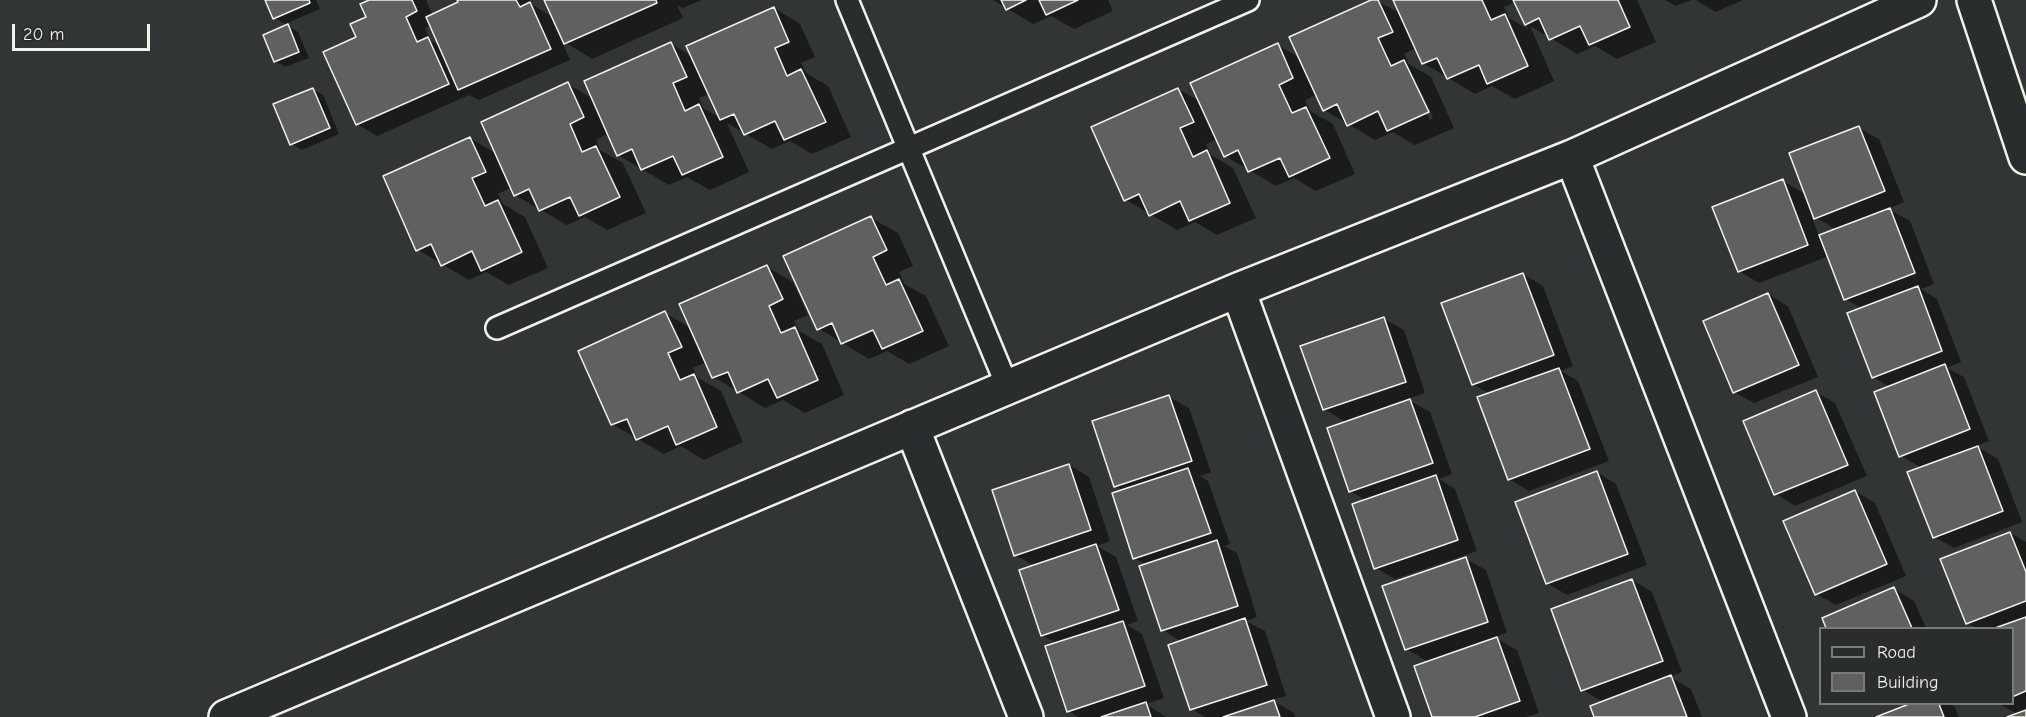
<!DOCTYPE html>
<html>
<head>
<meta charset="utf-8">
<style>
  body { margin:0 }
  #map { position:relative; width:2026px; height:717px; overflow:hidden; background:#323535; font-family:"Comic Neue",sans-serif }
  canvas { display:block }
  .legend { position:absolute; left:1819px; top:627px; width:195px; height:78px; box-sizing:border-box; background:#2a2d2e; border:2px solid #7b7b78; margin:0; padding:8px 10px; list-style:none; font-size:18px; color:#f4f1e8 }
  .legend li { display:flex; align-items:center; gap:12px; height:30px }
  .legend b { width:30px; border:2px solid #7b7b78 }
  .scale { position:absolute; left:12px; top:24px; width:138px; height:27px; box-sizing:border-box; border:3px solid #f4f1e8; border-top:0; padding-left:8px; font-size:18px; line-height:21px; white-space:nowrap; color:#f4f1e8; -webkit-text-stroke:4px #2a2d2e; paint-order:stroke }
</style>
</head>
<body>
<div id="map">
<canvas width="2026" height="717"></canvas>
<ul class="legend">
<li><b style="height:8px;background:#2a2d2e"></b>Road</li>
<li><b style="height:16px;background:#5f605f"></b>Building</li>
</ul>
<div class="scale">20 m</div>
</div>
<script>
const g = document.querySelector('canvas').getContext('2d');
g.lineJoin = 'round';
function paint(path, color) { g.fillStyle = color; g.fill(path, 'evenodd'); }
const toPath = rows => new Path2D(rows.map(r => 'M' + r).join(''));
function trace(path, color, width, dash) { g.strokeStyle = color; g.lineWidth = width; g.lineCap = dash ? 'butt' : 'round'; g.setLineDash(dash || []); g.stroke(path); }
paint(toPath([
  [266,0,316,0,320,9,285,24,275,18],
  [373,0,426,0,433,16,460,3,459,0,530,0,533,5,554,18,546,0,702,0,683,8,677,5,683,18,592,59,566,43,555,21,553,22,570,60,479,100,469,95,377,136,357,124,358,38],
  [431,25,440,46,430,40,425,28],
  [993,0,1108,0,1113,11,1074,29,1051,16,1033,24],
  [1375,0,1400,13,1395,0,1637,0,1656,42,1617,59,1595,46,1577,54,1530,26,1554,81,1515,99,1492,86,1475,94,1423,63,1416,48,1404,54,1409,64,1431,77,1454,128,1415,145,1393,132,1375,140,1324,110,1316,95,1305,100,1310,111,1333,124,1355,174,1316,191,1294,178,1276,186,1225,156,1217,139,1206,144,1211,155,1233,168,1256,218,1217,235,1195,222,1177,230,1126,200,1178,89,1201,102,1278,45,1300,58],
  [1516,2,1528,29,1509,18,1504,7],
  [1411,77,1414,77,1433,118,1430,120],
  [1665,0,1691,0,1676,6],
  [1696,0,1743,0,1716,12],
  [774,8,800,24,815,57,801,63,806,73,828,86,851,137,812,154,790,141,772,149,727,123,749,172,710,190,687,177,669,185,618,155,609,133,596,140,600,150,623,163,646,213,607,230,585,217,567,225,515,195,512,187,498,194,503,204,525,217,548,268,509,285,486,272,469,280,418,250,470,138,497,154,568,84,593,99,671,44,692,56],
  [709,94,720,118,703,108,699,98],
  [288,26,298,32,309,58,285,67,275,61],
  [312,89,323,95,339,134,302,150,292,144],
  [1859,128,1879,139,1904,202,1888,209,1910,221,1934,284,1921,289,1937,299,1961,362,1947,368,1964,377,1989,441,1976,446,1998,459,2022,522,1954,548,1934,537,1922,468,1901,456,1890,387,1873,377,1862,309,1846,299,1829,256,1759,283,1739,271,1783,181,1807,195],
  [1811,215,1837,230,1819,236],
  [871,218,898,233,913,266,899,272,904,284,926,296,949,346,909,364,887,351,869,359,818,328],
  [767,267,793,282,808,315,794,321,799,331,822,344,844,395,805,413,783,400,765,408,714,377,707,362,693,368,698,378,721,391,743,442,704,460,681,446,664,454,612,424,665,313,691,328],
  [1523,274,1543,286,1573,366,1561,371,1578,381,1609,461,1529,491,1509,479,1490,394,1473,384],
  [1768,294,1788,306,1818,377,1754,403,1734,392],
  [1384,319,1404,330,1425,393,1407,399,1430,412,1452,474,1439,479,1455,489,1477,551,1395,579,1376,568,1367,501,1350,491,1347,423,1324,409],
  [1816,392,1835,403,1867,476,1795,506,1776,494],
  [1169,397,1189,408,1211,472,1200,476,1208,481,1230,544,1224,546,1237,553,1257,617,1246,621,1265,631,1286,696,1272,700,1294,713,1295,717,1205,717,1192,709,1182,642,1163,630,1147,565,1134,558,1124,491,1116,486],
  [1069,465,1089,477,1110,541,1097,546,1116,557,1138,621,1127,625,1142,634,1164,698,1146,704,1166,717,1078,717,1069,711,1058,644,1042,635,1035,566,1015,555],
  [1597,472,1616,484,1647,565,1567,595,1547,583],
  [1855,491,1875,503,1906,576,1836,605,1816,594],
  [2010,533,2026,542,2026,717,2011,717,2018,714,1999,704,2012,704,2012,628,1977,628,1967,623],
  [1466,559,1486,570,1507,633,1494,637,1517,650,1539,713,1526,717,1433,717,1429,662,1406,649],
  [1632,580,1652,592,1682,672,1670,677,1691,689,1702,717,1595,717,1603,702,1583,690],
  [1894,589,1914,601,1926,628,1827,628,1824,619],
  [1913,704,1949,704,1954,706,1959,717,1880,717]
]), '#0007');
const building = toPath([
  [265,0,309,0,310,3,273,19,265,0],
  [369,0,412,0,417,11,406,17,417,42,428,37,449,84,356,125,323,52,356,37,350,24,366,17,360,4,369,0],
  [457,0,516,0,520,7,530,2,551,49,458,90,426,17,458,2,457,0],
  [544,0,656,0,657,3,564,44,544,0],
  [1001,0,1026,0,1006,10,1001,0],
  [1039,0,1078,0,1046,15,1039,0],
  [1371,0,1378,0,1393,32,1378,38,1391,66,1404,60,1429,112,1387,131,1378,111,1347,126,1337,104,1323,111,1289,37,1371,0],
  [1393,0,1482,0,1491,20,1505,14,1528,66,1487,84,1479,65,1447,79,1437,58,1422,64,1393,0],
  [1513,0,1618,0,1630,27,1589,45,1580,26,1549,40,1539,18,1525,25,1513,0],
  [774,7,789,42,775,48,787,76,801,69,826,122,784,140,775,121,744,135,734,114,720,120,686,46,774,7],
  [288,24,299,52,274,62,263,35,288,24],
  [671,42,687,77,673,83,685,111,699,104,723,157,682,175,673,156,641,170,632,149,617,156,584,81,671,42],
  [1278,43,1293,78,1279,85,1292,113,1306,107,1330,158,1289,177,1280,158,1248,172,1238,150,1224,157,1190,83,1278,43],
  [568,82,584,117,570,124,582,152,596,146,620,197,579,216,570,197,539,211,529,189,514,196,481,122,568,82],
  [313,88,330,128,290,145,273,104,313,88],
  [1178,88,1194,122,1180,128,1193,157,1207,150,1230,203,1189,221,1180,201,1149,216,1139,194,1124,201,1091,127,1178,88],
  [1859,126,1885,191,1814,219,1789,153,1859,126],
  [470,137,486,172,472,178,485,206,498,200,522,252,481,271,472,251,441,266,431,244,416,251,383,176,470,137],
  [1783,179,1808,245,1738,272,1712,207,1783,179],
  [1890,208,1915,273,1844,300,1819,235,1890,208],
  [871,216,887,250,873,257,886,285,899,279,923,331,882,349,873,330,841,344,832,323,817,330,783,256,871,216],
  [767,265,783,299,769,306,781,333,795,327,818,380,777,398,768,379,737,393,728,372,712,378,679,304,767,265],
  [1523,273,1554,355,1472,385,1441,303,1523,273],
  [1918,286,1942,351,1872,378,1847,313,1918,286],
  [1768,293,1799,365,1733,393,1703,321,1768,293],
  [665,311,682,347,668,353,680,380,694,374,717,427,676,445,668,426,636,440,627,419,611,425,578,351,665,311],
  [1384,317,1406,382,1323,410,1300,346,1384,317],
  [1945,364,1970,429,1899,457,1874,392,1945,364],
  [1559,368,1590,449,1508,480,1477,397,1559,368],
  [1816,390,1848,465,1774,495,1743,421,1816,390],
  [1169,395,1192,461,1114,487,1092,421,1169,395],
  [1410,399,1433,463,1349,492,1327,428,1410,399],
  [1978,446,2003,511,1933,538,1907,472,1978,446],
  [1069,464,1091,530,1014,556,992,490,1069,464],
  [1188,468,1211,533,1133,559,1112,493,1188,468],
  [1597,471,1628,554,1546,584,1515,502,1597,471],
  [1436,475,1458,540,1374,569,1352,504,1436,475],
  [1855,490,1887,564,1815,595,1783,521,1855,490],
  [2010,532,2026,572,2026,601,1966,624,1940,559,2010,532],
  [1217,540,1238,606,1161,631,1139,566,1217,540],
  [1096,544,1119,610,1041,636,1019,570,1096,544],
  [1466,557,1488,622,1405,650,1382,586,1466,557],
  [1632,579,1663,661,1581,691,1551,609,1632,579],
  [1894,587,1912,628,1826,628,1822,618,1894,587],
  [2026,617,2026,691,2012,697,2012,628,1995,628,2026,617],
  [1245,618,1267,685,1190,710,1168,645,1245,618],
  [1123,621,1145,686,1067,712,1045,646,1123,621],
  [1497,637,1520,701,1475,717,1432,717,1414,666,1497,637],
  [1671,675,1687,717,1594,717,1590,706,1671,675],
  [1274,700,1280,717,1223,717,1274,700],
  [1146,702,1151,717,1101,717,1146,702],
  [1909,704,1939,704,1944,717,1876,717,1909,704],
  [2026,710,2026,717,2007,717,2026,710]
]);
paint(building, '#5f605f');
trace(building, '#f4f1e8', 1.5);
const service = toPath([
  [847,0,1008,388],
  [497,328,1248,0]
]);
const minor = toPath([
  [1974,0,2026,157],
  [1572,157,1789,717],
  [1238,290,1393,717],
  [912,427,1026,717],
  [226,717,1238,290,1572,157,1919,0]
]);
trace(service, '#f4f1e8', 26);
trace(minor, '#f4f1e8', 38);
trace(service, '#2a2d2e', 21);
trace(minor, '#2a2d2e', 33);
</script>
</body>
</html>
